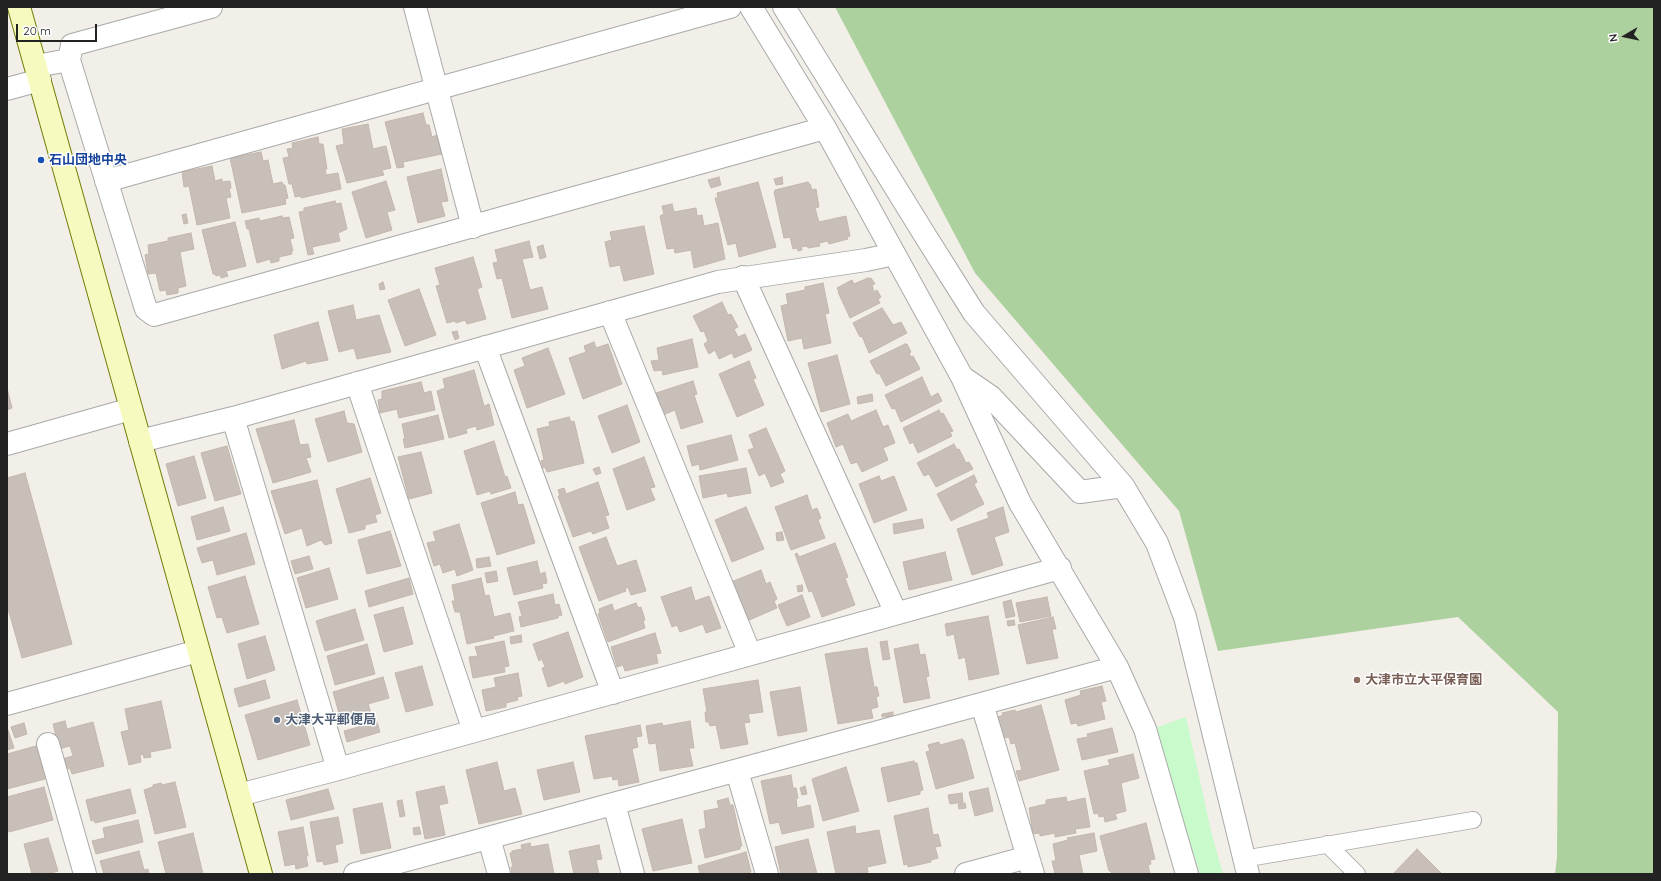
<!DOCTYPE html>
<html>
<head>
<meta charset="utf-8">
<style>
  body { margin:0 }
  #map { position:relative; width:1661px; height:881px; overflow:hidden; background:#f2efe9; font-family:Quicksand,sans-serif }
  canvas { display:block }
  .frame { position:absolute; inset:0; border:8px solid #222; pointer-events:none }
  .north { position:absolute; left:1605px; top:16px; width:40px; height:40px; -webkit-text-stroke:3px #fff; paint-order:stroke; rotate:261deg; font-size:11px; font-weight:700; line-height:16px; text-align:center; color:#222 }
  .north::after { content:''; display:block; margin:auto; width:14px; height:18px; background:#222; clip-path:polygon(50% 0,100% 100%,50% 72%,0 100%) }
  .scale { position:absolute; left:16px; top:24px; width:81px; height:18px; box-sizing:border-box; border:2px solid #222; border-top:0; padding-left:5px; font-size:12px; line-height:14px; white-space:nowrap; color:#222; -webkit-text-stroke:3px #fff; paint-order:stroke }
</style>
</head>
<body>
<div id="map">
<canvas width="1661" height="881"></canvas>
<div class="frame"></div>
<div class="north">N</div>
<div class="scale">20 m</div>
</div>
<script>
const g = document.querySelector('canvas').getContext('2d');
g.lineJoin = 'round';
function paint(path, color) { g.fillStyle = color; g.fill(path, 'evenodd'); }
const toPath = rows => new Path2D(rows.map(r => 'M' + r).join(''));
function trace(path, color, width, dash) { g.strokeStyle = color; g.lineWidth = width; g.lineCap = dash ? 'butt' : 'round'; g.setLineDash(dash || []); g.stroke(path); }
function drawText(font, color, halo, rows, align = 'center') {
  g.font = font + ' Quicksand,"Noto Sans JP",sans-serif'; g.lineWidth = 3; g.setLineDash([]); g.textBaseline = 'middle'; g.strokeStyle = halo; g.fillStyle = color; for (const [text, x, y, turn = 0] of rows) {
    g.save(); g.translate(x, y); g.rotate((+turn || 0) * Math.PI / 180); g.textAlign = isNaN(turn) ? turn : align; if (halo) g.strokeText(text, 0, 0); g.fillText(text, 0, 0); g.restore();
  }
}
paint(toPath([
  [835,7,1654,7,1654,874,1555,874,1557,857,1558,712,1458,617,1218,651,1179,511,975,273]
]), '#add19e');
paint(toPath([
  [1186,717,1211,831,1223,874,1200,874,1168,773,1152,729]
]), '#c8facc');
const building = toPath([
  [423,113,426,125,429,125,432,137,437,135,442,154,403,162,404,167,397,168,385,122,423,113],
  [368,124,373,149,386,146,391,168,382,170,384,175,347,183,336,146,344,144,342,129,368,124],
  [318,137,319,144,323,144,327,169,325,169,326,175,338,173,341,189,301,198,301,196,295,197,292,184,289,184,283,158,289,157,287,149,293,148,292,143,318,137],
  [261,152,263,161,268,160,273,184,282,182,283,185,285,185,288,198,285,199,286,204,242,213,230,158,261,152],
  [212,166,215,181,222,179,222,182,230,181,231,188,229,189,231,197,226,198,230,218,197,225,189,186,184,187,182,172,212,166],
  [441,169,448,201,441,202,445,216,418,223,407,177,441,169],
  [719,177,721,185,711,188,708,180,719,177],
  [782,177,783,184,776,185,774,179,782,177],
  [386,181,395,210,387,212,392,230,366,238,352,192,386,181],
  [758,182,776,247,739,257,736,243,728,245,715,198,718,198,717,193,758,182],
  [808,182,809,184,810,184,812,190,816,189,819,207,815,208,819,222,846,216,850,236,847,237,848,239,829,244,828,241,819,243,820,246,808,248,807,246,801,247,802,250,798,251,797,248,793,249,790,237,784,238,774,192,775,191,775,190,808,182],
  [335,201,336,204,341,203,347,229,338,233,340,241,312,247,314,254,308,255,299,212,304,211,304,208,335,201],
  [672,204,674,212,696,208,697,216,702,215,704,226,718,223,725,259,694,268,691,250,675,253,674,248,667,249,660,216,664,214,662,206,672,204],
  [186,214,188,223,184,224,182,215,186,214],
  [282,216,283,218,289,217,294,238,290,239,293,251,291,251,292,254,279,257,279,261,271,263,270,259,257,263,249,229,247,229,245,221,259,218,260,221,282,216],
  [235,222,246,266,226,271,228,276,221,278,220,275,216,276,215,274,213,274,202,230,235,222],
  [644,226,654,274,624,281,620,265,610,267,605,242,612,240,610,232,644,226],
  [191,233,194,249,180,252,186,286,178,288,178,293,167,295,166,290,160,291,156,273,148,274,145,255,149,254,148,245,168,241,168,238,191,233],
  [529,241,533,257,522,259,530,290,542,287,548,309,512,318,502,278,497,279,493,263,498,262,495,250,529,241],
  [543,245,546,257,540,259,537,247,543,245],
  [473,257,482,287,477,289,486,319,467,324,465,320,456,323,455,321,447,323,436,286,440,285,435,268,473,257],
  [868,278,868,279,871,278,875,284,872,285,874,292,877,290,881,297,878,299,880,303,850,318,838,292,839,292,837,288,852,280,854,284,868,278],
  [383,282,385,289,380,290,379,284,383,282],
  [823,283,829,313,825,314,831,343,804,349,802,338,788,341,781,306,788,304,786,294,805,290,805,287,823,283],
  [419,289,436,335,405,346,388,300,419,289],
  [722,302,728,315,731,314,738,327,734,329,738,337,745,334,752,350,734,358,732,353,719,359,715,350,709,354,704,344,708,341,704,331,701,332,693,316,722,302],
  [353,305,356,320,379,315,391,352,357,359,354,348,339,352,328,311,353,305],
  [882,308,893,325,901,322,907,333,869,353,862,336,860,337,853,323,882,308],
  [318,322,328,360,307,364,306,361,282,369,274,335,318,322],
  [457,331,459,338,455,340,452,332,457,331],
  [692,339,698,367,663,375,662,370,654,371,651,361,659,360,657,348,692,339],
  [594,342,596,348,608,344,622,384,583,399,569,358,586,352,584,346,594,342],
  [905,344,907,344,911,352,909,353,911,357,913,356,920,369,886,386,879,373,877,374,870,361,905,344],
  [548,348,565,394,527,408,514,370,525,366,522,358,548,348],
  [837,355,850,404,821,412,808,363,837,355],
  [749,361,756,378,753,379,764,405,737,417,719,374,749,361],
  [474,370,484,406,489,404,494,425,477,430,476,426,466,429,467,433,449,438,437,391,445,388,443,379,474,370],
  [922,377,931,397,938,393,942,401,901,422,895,408,892,409,885,395,922,377],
  [693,381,697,394,694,395,703,422,681,429,675,410,663,415,656,393,693,381],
  [421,382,424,393,431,391,435,410,399,418,397,409,380,413,378,400,382,399,382,391,421,382],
  [7,388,12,408,7,410,7,388],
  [872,394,873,401,858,404,857,397,872,394],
  [627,405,640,442,612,453,598,416,627,405],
  [876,410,883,427,888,425,895,443,883,448,888,460,862,472,857,462,851,464,843,444,836,447,827,423,848,414,851,421,876,410],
  [939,410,941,414,943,413,953,431,950,432,952,436,918,453,913,442,910,444,903,428,939,410],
  [344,411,347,423,354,424,362,452,328,462,315,419,344,411],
  [438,415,444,439,405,448,403,439,405,439,402,424,438,415],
  [569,417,571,422,574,421,584,463,547,472,545,467,543,468,541,461,544,460,537,429,550,426,549,422,569,417],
  [294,420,300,445,308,444,311,457,306,458,311,472,273,483,256,429,294,420],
  [766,428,785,471,780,474,784,482,771,487,765,473,759,476,748,450,754,448,749,435,766,428],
  [731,435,738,460,700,470,699,464,692,466,687,446,731,435],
  [494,441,505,477,507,476,511,488,491,494,490,491,477,495,464,451,494,441],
  [954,444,957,450,959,449,966,463,969,462,973,469,936,487,929,474,924,476,917,463,954,444],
  [227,446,241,494,215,501,201,453,227,446],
  [421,452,432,493,409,499,398,457,421,452],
  [194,456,206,498,178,506,166,464,194,456],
  [644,457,655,487,650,488,655,500,627,510,613,469,644,457],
  [599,467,601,473,596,475,593,469,599,467],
  [746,468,751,493,728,497,727,493,703,498,699,476,746,468],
  [25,473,72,644,22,658,7,605,7,478,25,473],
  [974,475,977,482,974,484,984,504,951,521,937,494,974,475],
  [879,476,881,481,894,476,907,510,874,523,859,484,879,476],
  [370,478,381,513,375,515,377,522,365,525,365,529,349,533,336,489,370,478],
  [317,480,332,543,325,545,321,540,307,546,302,528,285,534,271,491,317,480],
  [598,482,609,515,605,516,609,528,593,534,591,531,573,537,558,496,560,496,558,490,564,488,566,494,598,482],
  [515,492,518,505,523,504,535,543,497,555,481,503,515,492],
  [807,495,812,510,817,508,821,518,818,520,825,538,791,550,775,507,807,495],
  [223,507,230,531,197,540,191,517,223,507],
  [746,507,764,549,732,562,715,520,746,507],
  [1003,507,1009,532,994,537,1003,565,972,575,957,529,989,518,987,513,1003,507],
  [922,519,924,528,894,534,893,524,922,519],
  [459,524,473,570,457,576,455,569,443,573,440,564,434,566,427,543,436,541,433,532,459,524],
  [390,531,401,566,367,574,358,540,390,531],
  [782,532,784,540,777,541,776,533,782,532],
  [246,533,255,564,217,575,213,560,202,563,197,548,246,533],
  [606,537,617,566,636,560,646,591,631,595,628,587,625,589,626,591,599,601,579,547,606,537],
  [835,543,848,577,845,578,855,605,822,617,812,591,809,592,795,554,797,553,799,557,835,543],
  [945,552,952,580,909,590,903,562,945,552],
  [309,556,313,569,295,574,291,561,309,556],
  [489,557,491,566,477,568,476,559,489,557],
  [537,561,540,574,545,572,547,583,542,584,543,588,514,595,507,568,537,561],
  [329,568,338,599,306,608,297,578,329,568],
  [761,570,766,584,770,582,777,599,774,601,777,608,747,621,731,582,761,570],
  [496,571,498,581,487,583,485,573,496,571],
  [245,576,259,624,227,633,222,617,217,618,208,587,245,576],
  [409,578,413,594,369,607,365,591,409,578],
  [481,578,485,596,489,595,494,617,510,613,514,631,493,636,494,638,467,644,460,612,455,612,452,601,455,601,452,585,481,578],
  [802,585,803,591,798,592,797,586,802,585],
  [691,587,695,601,709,596,721,628,706,633,703,624,680,632,677,625,672,627,661,597,691,587],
  [553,594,555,605,559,604,562,615,558,616,558,618,521,627,519,617,522,616,518,602,553,594],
  [802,595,810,617,787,626,778,605,802,595],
  [1047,597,1051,616,1020,622,1016,603,1047,597],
  [1011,600,1015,616,1006,618,1003,602,1011,600],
  [636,603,638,608,641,607,645,620,643,621,645,628,608,642,598,614,600,613,599,609,612,604,614,611,636,603],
  [403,607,413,644,384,652,374,615,403,607],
  [355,609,364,640,325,651,316,621,355,609],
  [988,616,999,674,969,680,965,657,959,659,954,634,947,636,945,624,988,616],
  [1053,617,1056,629,1052,629,1058,658,1027,664,1018,625,1053,617],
  [1014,620,1015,625,1008,626,1007,621,1014,620],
  [568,632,583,677,565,684,564,681,548,687,542,668,545,667,542,659,539,661,533,644,568,632],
  [655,633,661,653,656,654,658,663,625,671,623,665,617,667,611,647,655,633],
  [521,635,522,642,511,644,510,637,521,635],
  [265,636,275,670,247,679,238,644,265,636],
  [504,641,509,666,504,667,505,672,473,678,469,657,478,656,475,647,504,641],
  [887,641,890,659,883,660,880,642,887,641],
  [367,644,375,674,335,685,327,656,367,644],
  [918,644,920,655,925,654,929,676,926,677,930,698,904,703,894,649,918,644],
  [867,648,874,687,877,687,879,696,876,697,878,707,871,709,873,718,838,724,825,654,867,648],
  [422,666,433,705,406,712,395,673,422,666],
  [518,673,522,696,517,697,518,700,506,703,506,707,486,711,482,690,496,687,494,678,518,673],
  [383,677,389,698,368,704,372,716,342,724,333,692,383,677],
  [265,680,270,698,239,707,234,689,265,680],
  [758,680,763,712,748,714,750,722,744,723,748,744,721,749,716,725,710,726,709,722,706,722,705,712,707,712,703,689,758,680],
  [1102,686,1106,701,1101,702,1105,719,1078,726,1077,723,1071,724,1065,700,1081,695,1080,691,1102,686],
  [800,687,807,731,778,736,770,692,800,687],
  [297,700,310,745,258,760,245,715,297,700],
  [161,701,171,748,150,752,151,757,144,758,143,754,140,755,141,762,129,765,121,732,129,730,125,709,161,701],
  [1041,705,1059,770,1019,781,1016,771,1022,770,1015,743,1011,744,1009,737,1004,738,998,717,1003,715,1002,713,1015,710,1016,712,1041,705],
  [893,712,893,716,882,717,882,714,893,712],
  [65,721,67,729,93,722,104,766,72,774,70,768,65,770,62,759,73,756,70,746,59,749,53,724,65,721],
  [690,721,694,748,689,748,693,766,660,771,656,743,649,744,646,726,662,723,663,726,690,721],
  [377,722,380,732,347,742,344,731,377,722],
  [24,723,27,734,15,738,11,727,24,723],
  [640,725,642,736,636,737,638,747,632,749,639,782,619,786,618,779,613,780,612,776,594,779,585,736,640,725],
  [1112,728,1118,752,1082,760,1077,739,1088,737,1087,734,1112,728],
  [7,730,8,730,14,748,7,750,7,730],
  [962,739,964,741,974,778,936,789,926,752,930,751,928,745,939,742,940,745,962,739],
  [36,746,45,779,7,789,7,754,36,746],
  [1133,754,1139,778,1121,783,1126,811,1115,814,1117,819,1105,822,1104,816,1099,817,1098,813,1094,814,1084,771,1110,765,1108,760,1133,754],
  [914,761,914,763,917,763,923,790,920,791,920,794,888,802,881,768,914,761],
  [497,762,504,791,515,788,522,814,479,824,466,770,497,762],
  [573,762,580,792,544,800,537,770,573,762],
  [846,767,859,811,823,821,812,779,846,767],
  [791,775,793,788,796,788,798,798,796,799,797,808,810,805,814,827,782,834,779,822,770,824,761,781,791,775],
  [175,782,186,827,155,834,144,790,153,787,153,785,161,783,162,785,175,782],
  [444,786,448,803,439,805,445,835,425,839,416,792,444,786],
  [805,786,807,794,802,795,800,788,805,786],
  [44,787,53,820,9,832,7,825,7,797,44,787],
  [988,788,993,811,975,816,969,792,988,788],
  [130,789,136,813,95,823,94,820,91,821,86,800,130,789],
  [328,789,334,809,291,820,286,800,328,789],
  [962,793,963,802,950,804,948,795,962,793],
  [1066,797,1067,802,1085,798,1090,827,1075,829,1076,833,1055,837,1055,833,1040,836,1040,833,1033,834,1029,808,1046,804,1046,800,1066,797],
  [728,798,730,805,733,805,742,846,740,846,740,849,705,858,699,830,706,828,704,811,719,808,717,801,728,798],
  [402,800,405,816,400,817,397,801,402,800],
  [382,803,391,848,361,854,353,809,382,803],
  [965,803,966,808,959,809,958,804,965,803],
  [928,808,933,835,938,834,941,846,935,847,938,858,931,860,931,862,908,867,908,864,904,865,894,816,928,808],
  [338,817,343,843,335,845,338,862,324,865,323,861,317,862,310,822,338,817],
  [682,819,692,863,653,871,642,829,682,819],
  [138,820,143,842,96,854,92,841,105,838,103,828,138,820],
  [1146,823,1155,859,1150,860,1151,864,1148,865,1150,874,1112,874,1111,871,1109,871,1100,836,1146,823],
  [855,826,856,834,879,830,886,863,867,867,868,872,859,874,836,874,827,832,855,826],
  [303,827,308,856,306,856,308,866,296,869,295,864,285,866,278,832,303,827],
  [419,827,421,834,414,835,413,828,419,827],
  [193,833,203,874,166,874,158,842,193,833],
  [1094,833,1097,851,1079,855,1083,874,1055,874,1052,861,1056,861,1053,844,1068,840,1067,838,1094,833],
  [48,838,58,871,48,874,32,874,24,844,48,838],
  [808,839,817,874,781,874,775,847,808,839],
  [530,843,531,847,548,844,554,874,512,874,511,867,513,867,510,853,512,853,512,851,522,849,521,845,530,843],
  [599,845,602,859,596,860,599,874,574,874,569,851,599,845],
  [1417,849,1442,874,1393,874,1417,849],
  [139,851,144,870,148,869,149,874,104,874,100,861,139,851],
  [746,852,751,872,743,874,700,874,698,866,746,852]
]);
paint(building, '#c7bfb8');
trace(building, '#c4b6ab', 1);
const lane = toPath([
  [1327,844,1357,874],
  [1243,859,1473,820]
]);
const street = toPath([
  [211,7,72,45,69,60,146,309,154,315,825,128],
  [415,7,473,227],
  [751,7,825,128,962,377,1020,503,1117,667,1145,729,1187,874],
  [784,7,926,237,974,313,1123,486,1157,543,1185,617,1248,874],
  [36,66,69,60],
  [7,89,40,80],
  [106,181,730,7],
  [743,277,896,613],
  [610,312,750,654],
  [485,347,613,693],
  [962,377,991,397,1080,492,1123,486],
  [357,383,474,731],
  [233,418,338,769],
  [140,441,233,418,718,282,866,260,894,254],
  [7,444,131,409],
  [7,704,198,651],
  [982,704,1033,874],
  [48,744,85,874],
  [737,771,767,874],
  [239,795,338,769,1060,568],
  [614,804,633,874],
  [489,838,499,874],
  [355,874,1117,667],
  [966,874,1028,857]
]);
const secondary = toPath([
  [19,7,261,874]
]);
trace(lane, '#a9a9a9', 18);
trace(street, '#a9a9a9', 24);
trace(secondary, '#707d05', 24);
trace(lane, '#fff', 16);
trace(street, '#fff', 22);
trace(secondary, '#f7fabf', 22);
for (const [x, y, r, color] of [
  [41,160,4,"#1a4fb4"],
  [1357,680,4,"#8d6e63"],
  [277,720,4,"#5c6f8a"]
]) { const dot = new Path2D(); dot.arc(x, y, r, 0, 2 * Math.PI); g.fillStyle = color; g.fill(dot); trace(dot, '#fff', 1.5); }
drawText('bold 13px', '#164399', '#fff', [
  ["石山団地中央",49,160]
], 'left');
drawText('bold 13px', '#785e54', '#fff', [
  ["大津市立大平保育園",1365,680]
], 'left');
drawText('bold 13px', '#4e5e75', '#fff', [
  ["大津大平郵便局",285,720]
], 'left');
</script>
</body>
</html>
